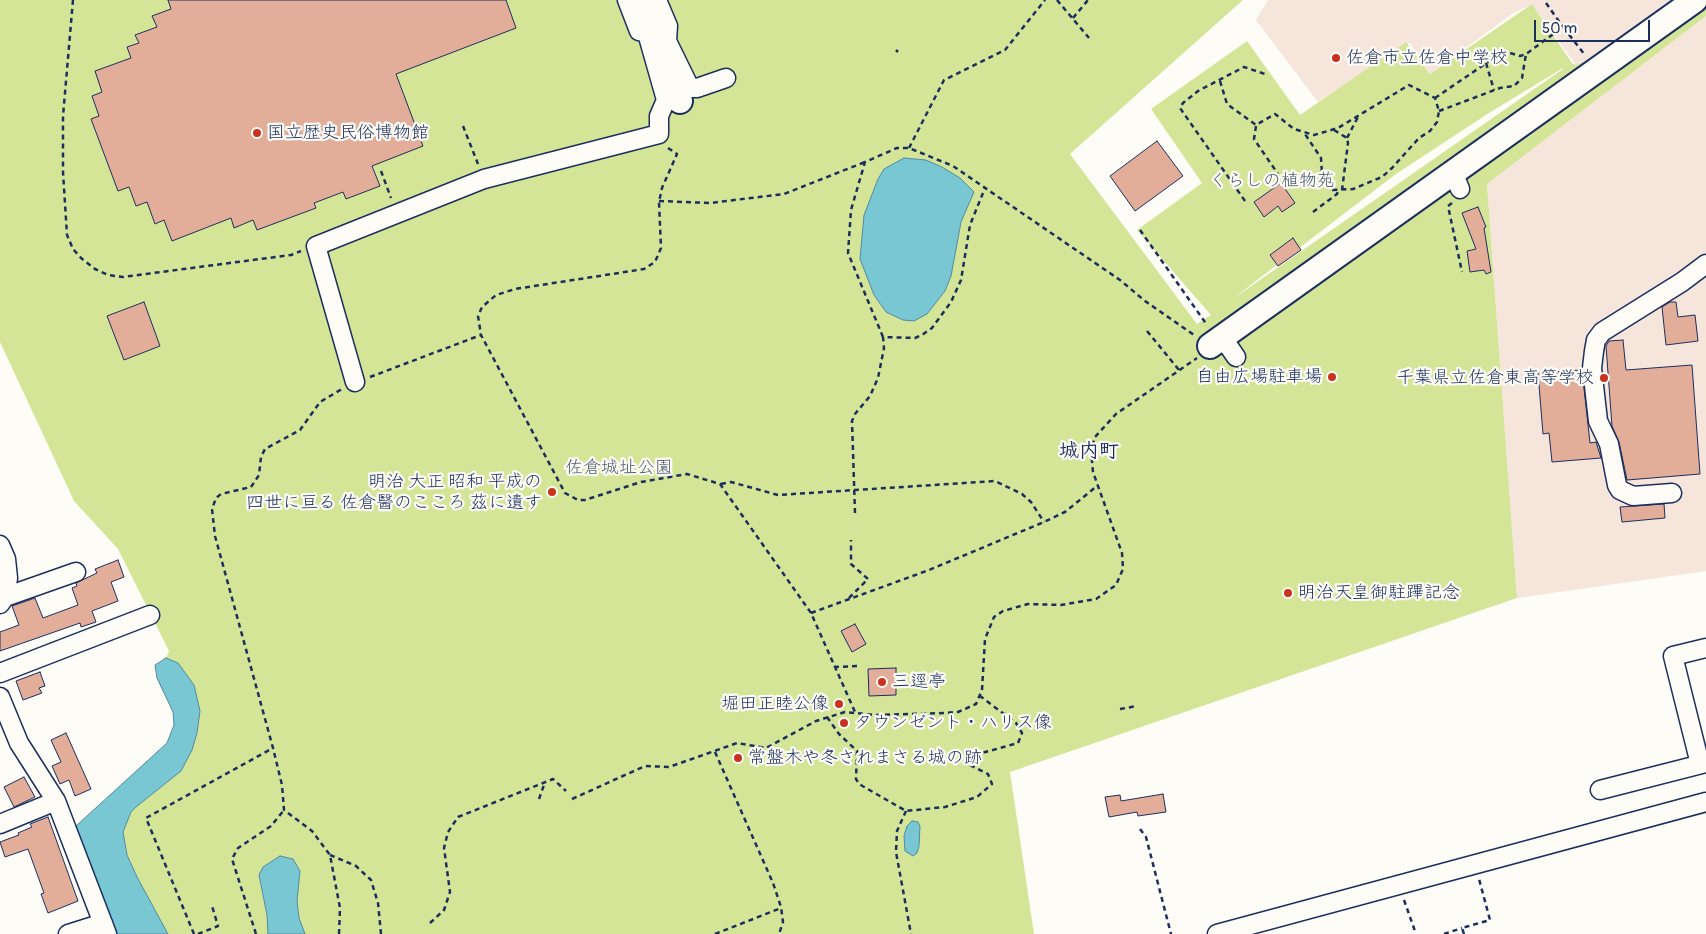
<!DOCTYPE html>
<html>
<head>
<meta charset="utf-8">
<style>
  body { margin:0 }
  #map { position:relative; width:1706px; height:934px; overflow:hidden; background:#fdfcf7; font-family:Pangolin,sans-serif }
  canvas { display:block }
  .scale { position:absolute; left:1534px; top:20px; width:116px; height:22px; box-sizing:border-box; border:2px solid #1b2f5e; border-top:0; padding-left:6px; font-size:15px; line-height:18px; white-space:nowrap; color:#1b2f5e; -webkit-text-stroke:4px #fdfcf7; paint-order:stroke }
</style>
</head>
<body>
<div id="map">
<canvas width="1706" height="934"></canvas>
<div class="scale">50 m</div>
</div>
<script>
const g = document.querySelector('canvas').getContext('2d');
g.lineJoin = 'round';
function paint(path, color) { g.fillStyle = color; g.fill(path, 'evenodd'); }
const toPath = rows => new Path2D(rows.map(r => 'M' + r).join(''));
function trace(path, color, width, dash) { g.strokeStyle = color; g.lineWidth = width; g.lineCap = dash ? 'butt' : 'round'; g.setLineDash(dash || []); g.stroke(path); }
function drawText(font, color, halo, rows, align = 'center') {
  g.font = font + ' Pangolin,"Klee One",sans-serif'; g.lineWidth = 4.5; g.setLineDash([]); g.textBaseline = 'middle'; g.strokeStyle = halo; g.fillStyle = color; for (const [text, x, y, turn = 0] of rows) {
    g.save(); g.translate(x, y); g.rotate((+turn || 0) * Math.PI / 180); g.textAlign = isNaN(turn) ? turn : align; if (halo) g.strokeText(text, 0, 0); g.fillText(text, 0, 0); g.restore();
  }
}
paint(toPath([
  [1268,0,1680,0,1611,51,1576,65,1532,4,1512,14,1430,74,1410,43,1318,102,1256,20],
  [1706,16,1706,571,1517,598,1487,184]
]), '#f5e5db');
paint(toPath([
  [0,0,1243,0,1070,154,1197,324,1211,315,1137,230,1202,183,1151,109,1247,41,1300,115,1406,42,1430,74,1532,4,1572,63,1576,65,1611,51,1706,0,1706,16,1487,184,1517,598,1010,772,1034,934,111,934,76,826,167,743,174,725,173,712,157,678,155,665,166,658,169,651,118,549,74,501,0,342],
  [1563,68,1563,69,1231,300,1396,174,1489,113]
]), '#d5e598');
const water = toPath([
  [904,158,926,160,942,167,960,178,974,192,961,222,951,276,945,291,927,314,914,321,903,320,886,312,874,295,860,259,864,215,878,179,884,169,904,158],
  [166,658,178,663,194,685,200,711,197,733,192,750,181,771,136,807,131,812,123,832,127,855,137,877,168,934,115,934,78,839,76,826,167,743,174,725,173,712,157,678,155,665,166,658],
  [912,821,918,822,920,826,919,846,917,853,913,856,905,851,904,836,907,826,912,821],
  [280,856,293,859,300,871,297,901,299,918,305,934,268,934,267,915,259,875,263,867,280,856]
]);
paint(water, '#78c7d3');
trace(water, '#538aa4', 1);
const building = toPath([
  [168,0,506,0,516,28,396,74,423,146,372,166,380,186,346,199,343,192,314,203,316,208,257,230,253,220,234,228,231,218,172,241,164,220,155,224,147,202,136,206,129,187,118,191,91,119,99,116,92,96,102,92,95,71,131,58,127,47,139,43,135,35,157,27,152,16,171,9,168,0],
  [1157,141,1183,176,1135,211,1110,176,1157,141],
  [1281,183,1295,203,1282,212,1278,206,1264,217,1254,202,1281,183],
  [1478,207,1486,227,1484,228,1491,272,1486,274,1484,270,1470,272,1467,251,1476,249,1462,213,1478,207],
  [1293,238,1301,250,1278,266,1270,255,1293,238],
  [144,302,160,346,124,360,107,316,144,302],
  [1670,302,1676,302,1678,317,1695,315,1698,341,1666,345,1662,307,1670,302],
  [1623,340,1626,370,1692,365,1700,474,1627,480,1619,442,1612,426,1606,346,1609,341,1623,340],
  [1582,370,1590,443,1596,442,1601,458,1552,462,1549,433,1543,434,1538,373,1582,370],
  [1664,504,1665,518,1622,522,1620,507,1664,504],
  [118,560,124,577,111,582,118,601,92,611,96,622,81,627,80,623,0,651,0,632,19,625,12,606,35,598,43,618,78,605,72,588,77,586,76,583,97,573,95,569,118,560],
  [855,624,866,644,852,652,841,631,855,624],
  [896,668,896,695,869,696,868,669,896,668],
  [40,672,45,686,39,688,42,693,23,700,16,681,40,672],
  [66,733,91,789,75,796,69,780,60,784,52,766,61,762,51,740,66,733],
  [24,777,35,797,14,807,4,787,24,777],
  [1163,794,1166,812,1138,816,1137,812,1109,817,1105,797,1120,795,1121,801,1163,794],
  [48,817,78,901,48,913,41,894,44,893,28,849,5,857,0,842,19,835,18,833,32,827,30,824,48,817]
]);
paint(building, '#e3ae99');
trace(building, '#1b2f5e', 1);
const street = toPath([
  [657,0,668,26,667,41,690,88,697,88,726,78],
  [1453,172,1460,189],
  [1223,338,1236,357],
  [355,382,316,246,484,179,659,134,659,116,666,100,647,33,639,31,627,0],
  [1672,493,1633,496,1620,490,1617,485,1609,444,1598,421,1592,368,1594,351,1596,340,1602,332,1682,282,1706,264],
  [0,545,6,559,8,578,5,597,0,604],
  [5,597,76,572],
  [0,673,150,615],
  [0,697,19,743,56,801,107,934],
  [1700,764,1673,656,1706,648],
  [1600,790,1706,763],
  [0,824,56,801],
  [68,934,103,923],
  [1217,934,1706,802]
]);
const secondary = toPath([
  [642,0,680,101],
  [1210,346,1695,0]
]);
trace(street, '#1b2f5e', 21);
trace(secondary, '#1b2f5e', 28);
trace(toPath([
  [73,0,63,116,63,172,67,235,73,249,81,258,95,269,108,275,123,277,291,255,301,251],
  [1057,0,1089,38],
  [1546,3,1563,27],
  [1073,18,1088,0],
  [896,50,898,52],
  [1486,63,1494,90],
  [1220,81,1227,104,1256,125,1275,114,1294,129,1314,135,1338,128,1409,85,1435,98,1439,111,1437,122,1430,131,1419,138,1392,168,1382,177,1353,189,1333,190,1322,174,1321,158,1305,134],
  [1435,98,1504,51,1520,56,1526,54,1563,27,1585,55],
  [1439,111,1500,88,1514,86,1522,78,1526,54],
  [463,126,478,164],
  [1256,126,1254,139,1278,174],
  [1334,130,1347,138,1348,143,1342,190],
  [1347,138,1359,115],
  [668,148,677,154,662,188,659,202,661,248,655,262,644,269,515,289,496,295,482,307,478,316,481,335,565,493,578,500,585,500,641,482,687,474,720,484,811,613,855,712],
  [909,148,944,80,1005,50,1045,0],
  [381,171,391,198],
  [659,201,710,203,784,194,865,162],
  [1245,201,1180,108,1183,103,1198,91,1244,67,1265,74],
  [1452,203,1448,206,1462,272],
  [1313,212,1337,194,1338,191],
  [1140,230,1207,325],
  [1147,331,1179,370],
  [883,337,848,253,851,210,865,162,897,148,909,148,953,166,1120,280,1145,301,1194,335],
  [370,377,481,335],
  [721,484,731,482,778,495,995,481,1022,494,1031,502,1044,522],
  [855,513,852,421,855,414,870,396,878,378,884,348,883,337,915,338,922,335,932,328,951,302,961,280,970,225,985,188],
  [849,598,868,579,851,564,851,540],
  [811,613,929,570,1044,522,1065,512,1097,486],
  [834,667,860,666],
  [1120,709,1137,706],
  [827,717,839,734,857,751,856,779,859,784,906,811,945,807,977,797,992,784,988,774,970,765,971,756,1018,743,1022,733,1016,723,980,696],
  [715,752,773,883,781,907,783,922,779,934],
  [539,799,545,782],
  [572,799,645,766,669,767,737,743,766,748,816,721,845,712,875,715,944,713,958,712,976,704,982,690,985,639,994,617,1003,611,1028,604,1061,605,1096,599,1116,585,1123,569,1122,553,1093,472,1091,450,1095,437,1116,414,1197,358],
  [906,811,897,831,896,852,911,934],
  [1140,829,1146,837,1171,934],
  [330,855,356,866,371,880,378,903,381,934],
  [1404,900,1416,934],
  [430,923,444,910,450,892,444,848,448,832,458,817,553,779,566,791],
  [194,934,146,818,273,748],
  [198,934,218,926,212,906],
  [256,934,232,859,238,848,271,826,284,810],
  [339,934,340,908,330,855,312,831,284,810,282,785,273,748,215,536,212,509,216,498,221,494,251,487,259,475,261,457,265,449,300,430,320,402,342,389],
  [715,934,781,908],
  [1444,934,1462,928],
  [1464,934,1462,928,1490,920,1479,879]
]), '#1b2f5e', 2.5, [5, 4]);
trace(street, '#fdfcf7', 18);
trace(secondary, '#fdfcf7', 24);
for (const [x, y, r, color] of [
  [1336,58,5,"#c8321e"],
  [257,133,5,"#c8321e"],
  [1332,377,5,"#c8321e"],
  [1604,378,5,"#c8321e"],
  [552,492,5,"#c8321e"],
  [1288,593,5,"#c8321e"],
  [882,682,5,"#c8321e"],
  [839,704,5,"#c8321e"],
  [844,723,5,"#c8321e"],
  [738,758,5,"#c8321e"]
]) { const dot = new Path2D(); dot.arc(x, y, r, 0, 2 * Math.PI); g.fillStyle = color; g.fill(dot); trace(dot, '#fdfcf7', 2); }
drawText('18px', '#1b2f5e', '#fdfcf7', [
  ["佐倉市立佐倉中学校",1346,58],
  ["国立歴史民俗博物館",267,133],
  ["自由広場駐車場",1322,377,"right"],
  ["千葉県立佐倉東高等学校",1594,378,"right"],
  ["明治 大正 昭和 平成の",542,482,"right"],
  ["四世に亘る 佐倉醫のこころ 茲に遺す",542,503,"right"],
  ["明治天皇御駐蹕記念",1298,593],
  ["三逕亭",892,682],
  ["堀田正睦公像",829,704,"right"],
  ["タウンゼント・ハリス像",854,723],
  ["常盤木や冬されまさる城の跡",748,758]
], 'left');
drawText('18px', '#4a5c6c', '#fdfcf7', [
  ["くらしの植物苑",1272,181],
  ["佐倉城址公園",619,468]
]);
drawText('bold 20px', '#1b2f5e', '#fdfcf7', [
  ["城内町",1089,452]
]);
</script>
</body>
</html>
